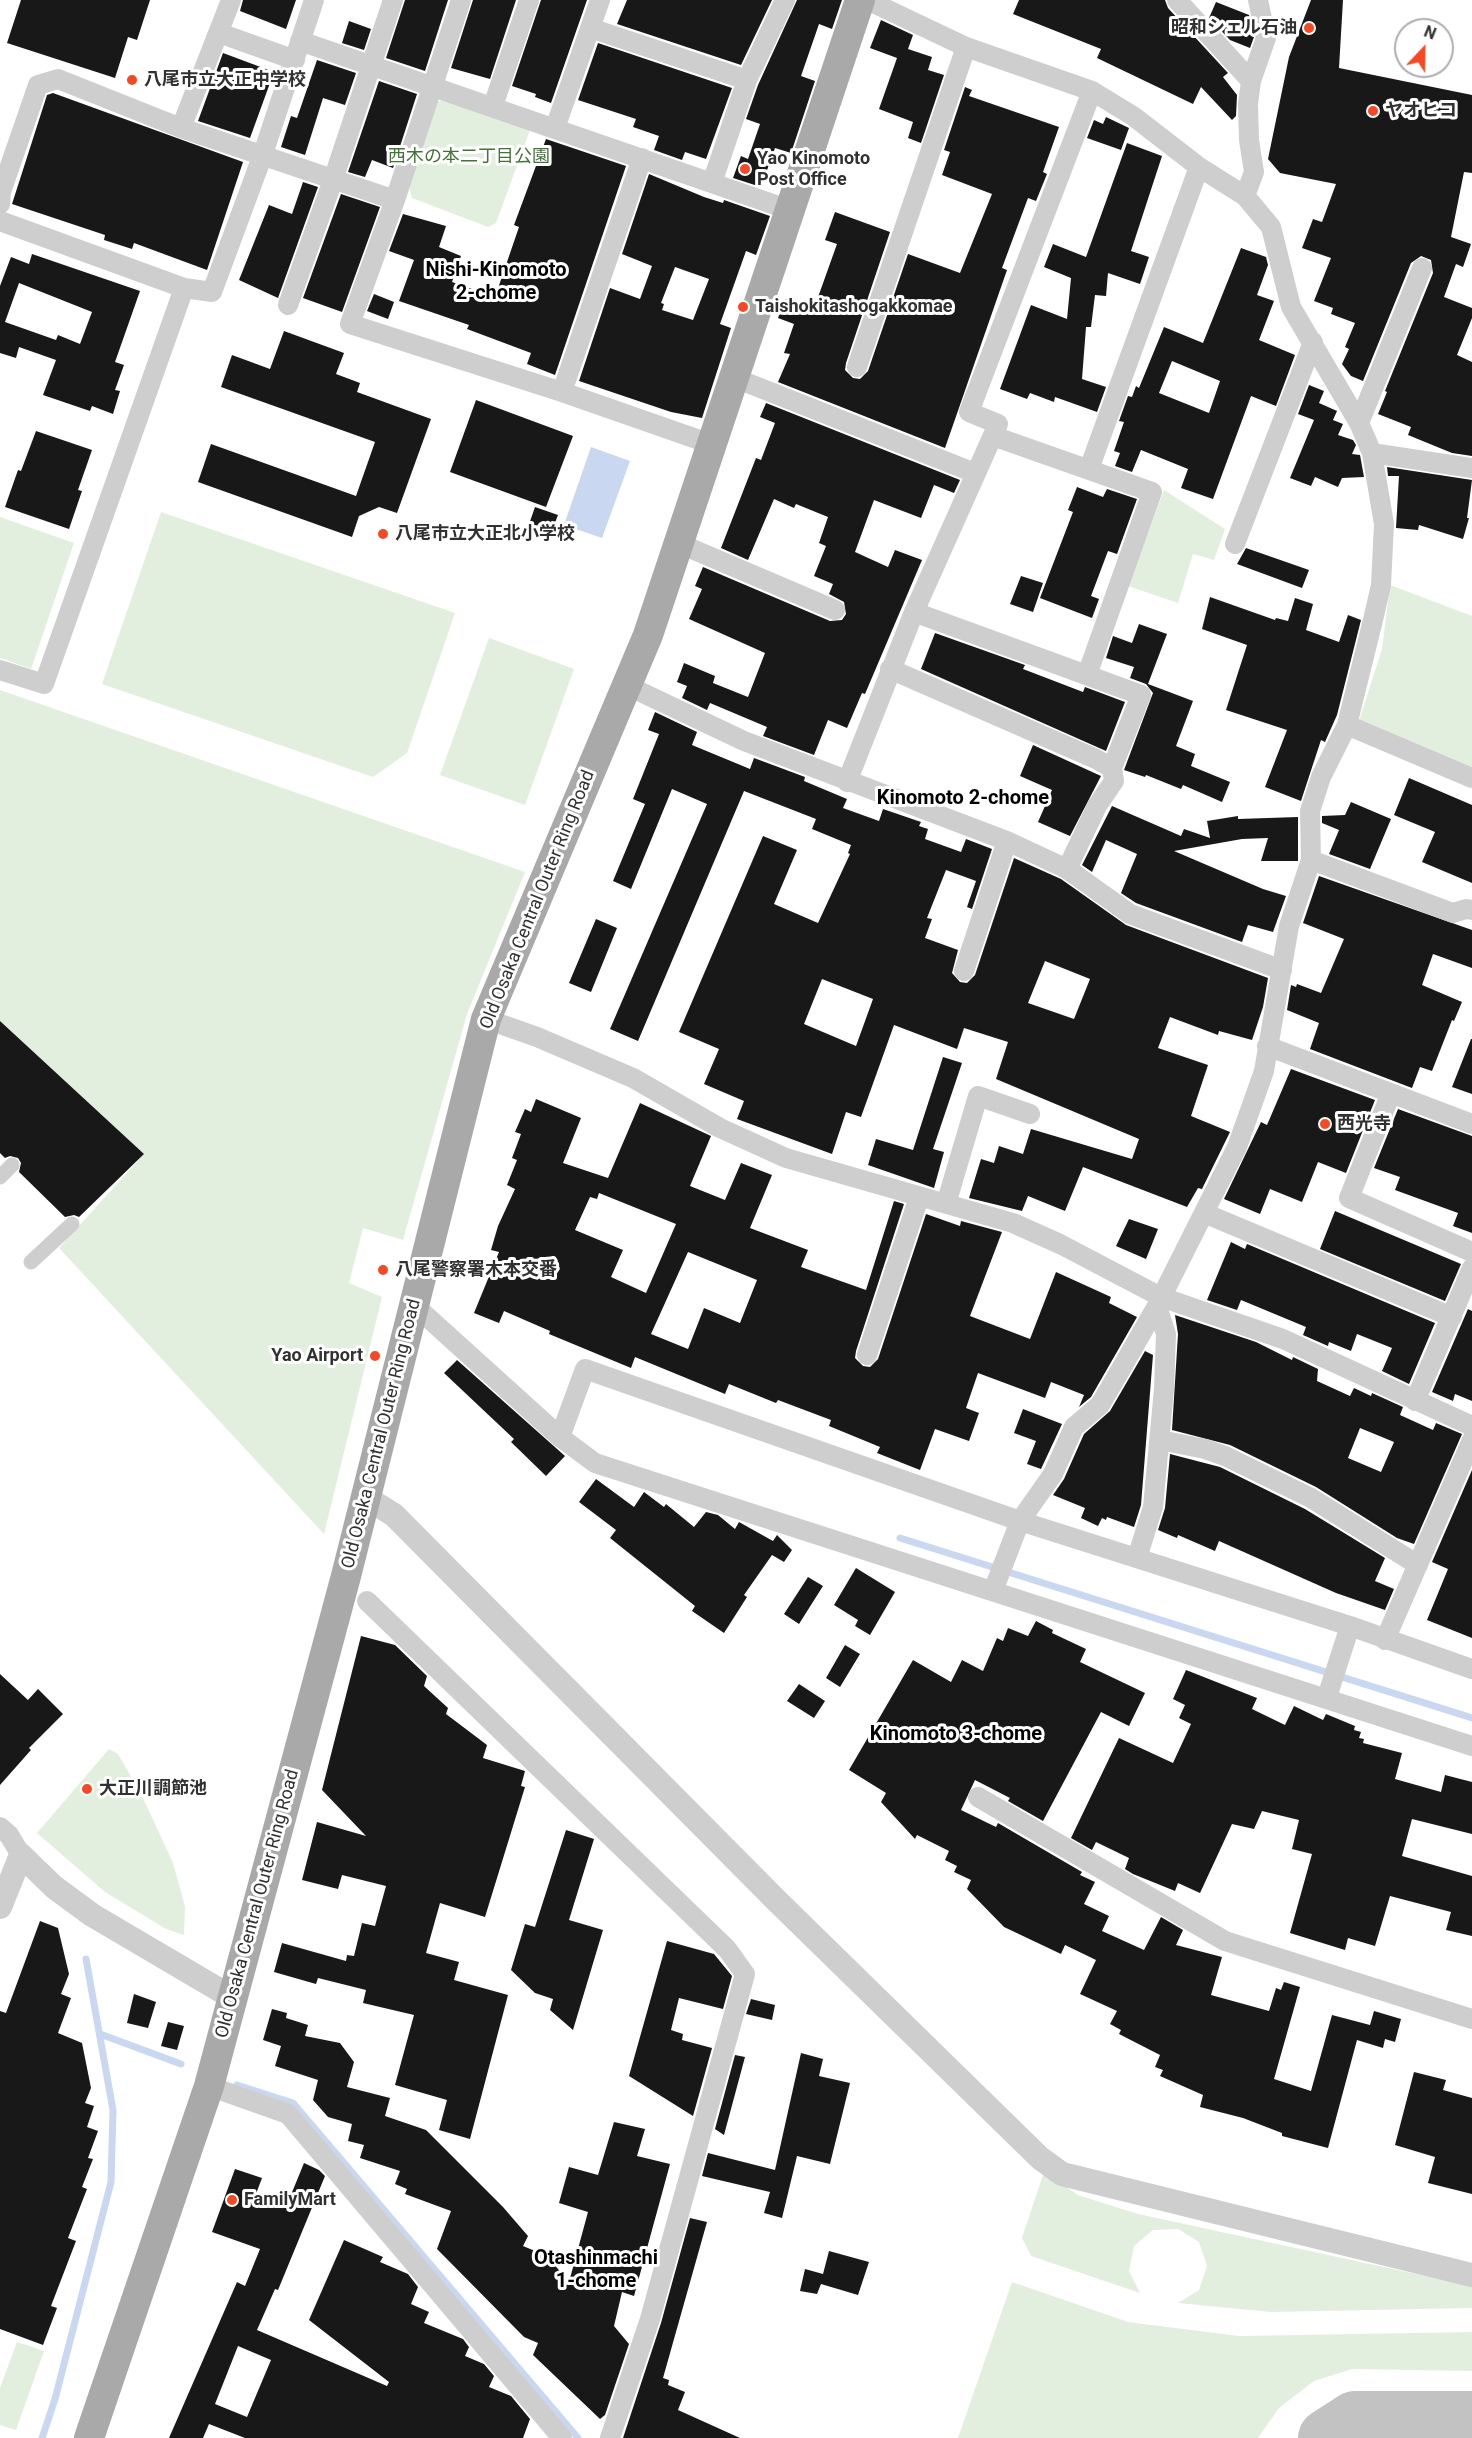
<!DOCTYPE html>
<html>
<head>
<meta charset="utf-8">
<style>
  body { margin:0 }
  #map { position:relative; width:1472px; height:2438px; overflow:hidden; background:#fff; font-family:Roboto,sans-serif }
  canvas { display:block }
  .north { position:absolute; left:1394px; top:18px; width:60px; height:60px; box-sizing:border-box; background:#fff; border:2px solid #adadad; border-radius:50%; rotate:22deg; font-size:16px; font-weight:700; line-height:24px; text-align:center; color:#313131 }
  .north::after { content:''; display:block; margin:auto; width:21px; height:27px; background:#f64825; clip-path:polygon(50% 0,100% 100%,50% 72%,0 100%) }
</style>
</head>
<body>
<div id="map">
<canvas width="1472" height="2438"></canvas>
<div class="north">N</div>
</div>
<script>
const g = document.querySelector('canvas').getContext('2d');
g.lineJoin = 'round';
function paint(path, color) { g.fillStyle = color; g.fill(path, 'evenodd'); }
const toPath = rows => new Path2D(rows.map(r => 'M' + r).join(''));
function trace(path, color, width, dash) { g.strokeStyle = color; g.lineWidth = width; g.lineCap = dash ? 'butt' : 'round'; g.setLineDash(dash || []); g.stroke(path); }
function drawText(font, color, halo, rows, align = 'center') {
  g.font = font + ' Roboto,"Noto Sans JP",sans-serif'; g.lineWidth = 6; g.setLineDash([]); g.textBaseline = 'middle'; g.strokeStyle = halo; g.fillStyle = color; for (const [text, x, y, turn = 0] of rows) {
    g.save(); g.translate(x, y); g.rotate((+turn || 0) * Math.PI / 180); g.textAlign = isNaN(turn) ? turn : align; if (halo) g.strokeText(text, 0, 0); g.fillText(text, 0, 0); g.restore();
  }
}
paint(toPath([
  [447,97,531,127,496,223,488,227,412,198,409,186,436,103],
  [1164,490,1225,529,1214,560,1193,554,1178,603,1128,586],
  [161,512,455,613,407,753,373,777,102,684],
  [0,517,74,543,31,669,0,658],
  [1390,585,1472,616,1472,769,1359,721,1382,649],
  [489,638,574,669,525,805,440,775],
  [0,690,525,872,467,1014,403,1240,363,1228,349,1283,382,1297,324,1534,59,1248,144,1154,0,1021],
  [109,1749,118,1754,141,1794,173,1863,185,1907,184,1935,166,1929,105,1892,37,1833],
  [1044,2172,1078,2195,1138,2214,1472,2286,1472,2308,1271,2312,1178,2303,1199,2290,1207,2266,1199,2242,1178,2229,1153,2230,1134,2246,1129,2271,1140,2293,1031,2256,1022,2238],
  [1012,2282,1128,2322,1239,2336,1472,2332,1472,2371,1352,2369,1314,2381,1279,2408,1258,2438,958,2438],
  [17,2342,44,2351,16,2430,0,2425,0,2388]
]), '#e3efde');
paint(toPath([
  [591,447,630,461,602,538,564,525]
]), '#c9d7f0');
trace(toPath([
  [900,1538,1472,1718],
  [100,2034,181,2064],
  [237,2085,293,2103,578,2438],
  [42,2438,55,2399,111,2182,113,2110,86,1959]
]), '#c9d7f0', 7);
trace(toPath([
  [1327,2438,1355,2420,1472,2420]
]), '#c2c2c2', 58);
paint(toPath([
  [21,0,150,0,137,40,128,37,115,78,7,43],
  [243,0,296,0,286,29,240,11],
  [405,0,448,0,425,71,386,58],
  [473,0,516,0,490,79,451,68],
  [541,0,587,0,551,103,535,97,536,94,512,86],
  [627,0,772,0,741,65,617,24],
  [797,0,842,0,832,29,819,24,801,76,815,81,791,153,775,148,761,187,733,178,741,156,748,159,760,124,746,119,758,85],
  [1019,0,1165,0,1168,8,1228,73,1223,77,1237,95,1236,116,1232,120,1201,87,1193,104,1097,58,1101,49,1013,14],
  [1311,0,1343,0,1339,68,1472,95,1472,173,1464,172,1451,237,1471,244,1463,267,1456,264,1444,297,1472,308,1472,318,1457,355,1472,362,1472,456,1452,453,1408,435,1411,427,1378,414,1387,392,1385,391,1433,273,1431,260,1421,256,1411,263,1363,381,1351,376,1342,364,1349,349,1345,347,1355,323,1331,314,1333,308,1314,301,1331,258,1302,248,1313,219,1322,222,1336,184,1280,173,1268,159,1289,57],
  [1216,2,1249,15,1254,37,1250,48,1230,40,1209,18],
  [881,20,913,35,908,49,932,57,928,70,944,75,921,143,908,138,913,122,879,109,897,58,870,48],
  [349,21,371,29,364,50,342,43],
  [598,43,732,88,706,159,685,152,682,160,654,150,659,136,633,127,636,119,578,100],
  [223,53,274,72,250,138,198,121],
  [317,60,356,73,345,105,323,98,305,155,281,147,291,116,297,118],
  [379,81,417,94,393,168,372,160,365,177,348,172],
  [965,87,972,90,969,96,1059,127,1043,172,1047,174,1036,201,1028,198,1002,268,1007,270,945,448,778,382,790,354,784,353,794,324,778,318,785,299,808,306,811,298,817,300,837,244,825,240,835,212,890,232,846,363,845,370,853,378,860,379,868,371,908,254,960,273,992,194,942,175,950,152,944,150],
  [53,93,243,162,207,270,134,243,132,249,104,240,105,235,12,204,47,95],
  [1106,117,1129,128,1121,150,1087,138,1094,120,1103,124],
  [546,139,626,166,555,375,527,364,531,353,467,329,469,325,399,301,414,260,389,251,403,214,446,226,439,247,461,256,452,282,495,297,519,227,514,225],
  [1127,143,1162,156,1131,251,1149,257,1140,284,1108,273,1106,296,1095,295,1091,327,1086,327,1082,379,1106,387,1097,412,1055,397,1054,402,1030,393,1027,399,1000,389,1031,305,1067,319,1071,278,1044,267,1053,244,1086,257],
  [649,174,704,197,723,203,724,200,770,216,756,255,746,251,720,324,731,328,702,418,671,412,579,381,610,288,640,299,652,266,622,254],
  [675,267,709,279,693,320,662,310,664,304,661,303],
  [303,182,318,187,278,298,239,280,269,205,292,214],
  [341,194,380,207,342,312,303,298],
  [1241,248,1266,257,1268,265,1257,295,1274,301,1259,340,1295,355,1276,406,1251,396,1213,499,1181,488,1188,469,1141,450,1132,472,1115,466,1120,453,1114,451,1124,422,1119,421,1128,396,1132,397,1136,386,1139,388,1164,327,1203,343],
  [1172,361,1220,381,1209,413,1159,393],
  [32,254,140,291,115,362,124,365,115,390,120,391,113,414,92,406,90,411,43,395,56,360,19,347,16,358,0,353,0,286,11,257,29,264],
  [19,283,92,312,80,344,58,335,56,340,5,322],
  [374,294,394,302,388,319,367,311],
  [284,331,344,353,336,374,360,383,357,392,431,419,397,513,379,507,359,516,352,537,198,482,211,444,356,496,375,442,221,387,232,355,270,369],
  [1309,385,1324,391,1319,403,1337,411,1333,420,1343,424,1338,435,1353,440,1356,445,1352,454,1360,455,1364,477,1342,478,1338,487,1315,477,1311,486,1290,478,1314,420,1298,414],
  [476,400,573,436,546,507,450,472],
  [766,403,960,480,954,493,934,485,921,518,874,500,855,552,888,567,895,550,922,560,865,694,862,693,847,728,828,720,814,755,763,736,767,727,710,703,707,710,682,698,687,686,677,682,684,663,715,676,713,683,748,697,765,653,689,619,702,589,695,586,703,567,830,621,842,620,846,614,844,602,829,594,833,584,814,576,826,546,819,543,828,517,796,504,794,508,774,499,748,560,721,548,756,458,761,460,775,423,760,417],
  [36,431,92,450,78,490,82,491,69,529,5,507,18,470,21,471],
  [1387,467,1472,480,1467,518,1469,518,1463,539,1419,525,1418,530,1396,528,1399,476,1388,476],
  [1077,487,1103,497,1107,489,1137,499,1117,554,1108,551,1091,596,1099,599,1092,618,1040,598,1073,512,1068,510],
  [535,507,558,515,549,538,527,530],
  [1246,548,1309,570,1302,588,1237,564],
  [1021,576,1043,583,1033,612,1010,604],
  [1210,597,1275,620,1276,618,1288,621,1295,598,1313,604,1306,630,1339,642,1348,615,1361,620,1337,715,1325,742,1321,740,1301,801,1265,787,1287,730,1226,710,1247,645,1202,629],
  [1139,624,1167,634,1148,684,1193,701,1176,746,1195,754,1191,766,1230,782,1222,802,1183,785,1181,789,1146,775,1145,777,1124,770,1153,693,1146,684,1130,678,1134,667,1106,658,1113,636,1132,643],
  [935,633,1025,665,1023,669,1083,692,1085,687,1125,702,1106,751,921,669],
  [655,712,697,732,692,745,750,769,754,758,805,777,804,781,847,799,843,808,879,821,883,809,921,822,919,826,928,829,925,839,961,852,966,839,992,849,972,909,967,907,976,881,946,870,927,918,932,919,925,938,958,950,952,973,960,982,967,983,975,975,1014,858,1061,879,1126,925,1268,978,1263,1007,1252,1040,1219,1031,1218,1035,1170,1017,1158,1048,1208,1065,1191,1116,1230,1132,1202,1189,1198,1188,1187,1207,1083,1167,1065,1211,1028,1196,1022,1211,969,1198,981,1159,994,1163,999,1146,1023,1154,1031,1129,1132,1159,1139,1139,996,1079,1008,1042,964,1028,957,1049,894,1025,861,1117,846,1112,832,1154,737,1119,744,1101,704,1084,719,1049,679,1032,763,836,797,850,774,904,818,923,850,854,848,853,851,845,812,829,816,819,744,791,638,1041,610,1029,707,804,672,789,631,889,613,881,645,804,633,799,659,734,648,730],
  [1045,961,1090,979,1074,1019,1028,1003],
  [822,979,873,999,856,1046,804,1024],
  [1033,745,1101,776,1070,836,1038,822,1052,790,1020,776],
  [1409,778,1472,805,1472,883,1422,862,1435,832,1394,815],
  [1351,802,1391,819,1370,869,1329,854,1339,830,1322,823,1322,816,1345,815],
  [1112,806,1181,836,1184,829,1210,838,1207,821,1238,816,1238,819,1298,817,1298,861,1261,861,1268,838,1242,839,1174,851,1263,889,1286,896,1273,932,1248,925,1242,942,1136,903,1121,893,1137,854,1106,840,1092,872,1082,865],
  [1319,876,1472,930,1472,968,1433,954,1422,985,1462,1002,1454,1021,1452,1020,1432,1071,1420,1067,1412,1088,1310,1049,1319,1023,1287,1010,1291,985,1296,987,1297,984,1321,993,1344,939,1303,923],
  [596,919,617,928,591,992,569,983],
  [0,1021,144,1154,79,1217,74,1215,65,1217,19,1172,21,1163,18,1158,10,1156,5,1158,0,1153],
  [1471,1039,1472,1039,1472,1094,1452,1087],
  [943,1057,962,1063,933,1149,944,1152,934,1188,868,1165,876,1139,913,1150],
  [1291,1069,1375,1100,1346,1173,1318,1162,1302,1202,1270,1189,1260,1214,1224,1199,1261,1122,1267,1125],
  [536,1099,581,1118,563,1163,608,1178,640,1103,711,1136,690,1186,725,1200,741,1163,772,1175,750,1228,808,1250,801,1267,866,1290,894,1201,904,1204,856,1351,855,1358,863,1366,870,1367,878,1359,926,1214,960,1226,961,1221,1002,1232,970,1316,1030,1339,1056,1272,1111,1297,1109,1303,1137,1317,1091,1397,1079,1407,1084,1395,1051,1382,1045,1398,978,1373,966,1408,979,1413,969,1441,935,1429,920,1470,877,1453,880,1447,829,1426,831,1420,778,1400,776,1403,729,1384,725,1394,635,1357,631,1368,549,1334,550,1331,504,1311,499,1323,474,1313,499,1252,491,1250,498,1226,515,1189,507,1185,517,1160,512,1158,521,1134,515,1132,525,1109,531,1112],
  [599,1193,676,1224,646,1293,611,1277,623,1250,575,1230,590,1197,597,1199],
  [688,1252,757,1280,740,1323,704,1308,688,1349,651,1334],
  [1398,1109,1472,1136,1472,1233,1453,1226,1458,1213,1395,1190,1400,1177,1374,1168],
  [1335,1211,1461,1264,1445,1301,1320,1249],
  [1129,1219,1158,1229,1146,1259,1116,1246],
  [1231,1242,1245,1249,1247,1244,1435,1323,1409,1384,1382,1371,1392,1348,1357,1334,1351,1351,1329,1342,1328,1346,1303,1335,1306,1327,1241,1300,1237,1310,1207,1300],
  [1468,1309,1472,1311,1472,1401,1455,1394,1453,1401,1432,1392],
  [1175,1315,1256,1342,1292,1360,1293,1357,1318,1369,1317,1381,1350,1396,1354,1388,1371,1396,1372,1393,1403,1407,1400,1415,1433,1430,1436,1423,1462,1434,1414,1544,1397,1538,1316,1487,1230,1445,1172,1430,1178,1334],
  [1360,1428,1394,1442,1381,1472,1348,1458],
  [1145,1351,1153,1355,1141,1505,1134,1527,1107,1517,1106,1520,1102,1518,1098,1526,1081,1518,1085,1508,1053,1495,1064,1479,1084,1434,1110,1411],
  [457,1360,565,1456,546,1476,511,1442,514,1439,444,1373],
  [1023,1409,1062,1424,1041,1469,1027,1464,1036,1441,1014,1433],
  [1170,1454,1220,1467,1305,1509,1385,1558,1375,1581,1394,1589,1385,1610,1336,1593,1219,1541,1215,1551,1178,1535,1177,1538,1158,1530,1165,1508],
  [1472,1470,1472,1638,1427,1620,1448,1569,1432,1562],
  [596,1479,634,1507,644,1492,664,1507,666,1504,694,1527,706,1512,718,1515,735,1529,739,1522,773,1541,777,1535,792,1550,784,1562,772,1555,744,1595,747,1597,724,1633,692,1611,695,1606,610,1538,616,1530,579,1502],
  [856,1568,895,1592,870,1635,855,1626,858,1620,834,1605],
  [808,1577,823,1586,799,1624,784,1614],
  [1036,1621,1053,1630,1052,1633,1086,1649,1080,1662,1145,1693,1129,1726,1101,1712,1043,1821,1008,1801,1010,1798,975,1780,961,1810,996,1827,998,1823,1082,1872,1080,1875,1095,1882,1084,1904,1109,1916,1102,1931,1144,1950,1161,1917,1183,1930,1176,1945,1222,1957,1211,1995,1269,2011,1276,1988,1281,1990,1284,1982,1300,1987,1274,2079,1311,2091,1332,2015,1370,2025,1374,2011,1401,2019,1395,2042,1385,2039,1383,2048,1357,2040,1328,2148,1282,2136,1282,2133,1243,2118,1200,2107,1203,2095,1160,2076,1163,2070,1155,2067,1160,2055,1119,2034,1121,2030,1110,2024,1117,2011,1080,1994,1096,1960,1065,1945,1061,1954,1004,1927,967,1889,971,1880,954,1872,957,1866,945,1860,949,1851,917,1835,915,1839,881,1802,886,1793,849,1770,913,1660,951,1682,962,1660,983,1671,997,1638,1003,1641,1008,1628,1028,1636],
  [361,1636,395,1645,427,1676,424,1686,448,1708,446,1714,487,1745,483,1758,525,1771,521,1786,525,1787,485,1917,440,1903,426,1953,459,1962,454,1980,508,1995,470,2139,439,2130,447,2100,395,2085,414,2015,363,2003,366,1990,318,1978,316,1984,274,1972,282,1943,346,1961,347,1955,354,1956,362,1923,375,1926,386,1886,342,1875,338,1889,302,1880,317,1822,366,1836,322,1790],
  [845,1645,860,1654,840,1687,826,1678],
  [1186,1670,1257,1698,1252,1709,1285,1725,1294,1706,1323,1720,1326,1714,1355,1726,1354,1730,1361,1732,1359,1738,1364,1739,1363,1743,1402,1753,1395,1779,1441,1792,1445,1775,1472,1782,1472,1834,1412,1819,1402,1856,1472,1876,1472,1936,1446,1930,1451,1912,1390,1896,1375,1946,1348,1938,1345,1950,1290,1933,1312,1854,1292,1849,1299,1820,1262,1811,1254,1829,1232,1824,1200,1893,1178,1883,1175,1891,1133,1874,1125,1869,1129,1858,1096,1842,1092,1850,1071,1838,1119,1738,1173,1763,1191,1724,1179,1718,1185,1705,1173,1699],
  [0,1674,28,1700,38,1689,63,1714,29,1748,31,1750,0,1785],
  [799,1684,825,1701,814,1718,787,1701],
  [566,1830,594,1839,569,1920,603,1930,573,2030,550,2010,553,1999,535,1993,511,1970,525,1924,535,1927],
  [40,1921,58,1928,69,1974,61,1994,71,1998,58,2033,82,2043,91,2088,85,2103,94,2106,87,2127,98,2131,88,2158,93,2159,82,2187,87,2189,68,2238,76,2241,51,2306,57,2308,43,2345,0,2329,0,2011,6,2013],
  [667,1941,714,1954,732,1976,723,2009,679,1998,671,2030,683,2034,682,2040,712,2048,693,2116,629,2076],
  [134,1994,156,2002,148,2028,127,2023],
  [751,1999,775,2005,772,2020,746,2014],
  [272,2009,287,2013,286,2018,308,2025,305,2036,340,2043,354,2062,347,2087,390,2098,385,2116,426,2130,503,2207,528,2236,523,2246,547,2256,569,2282,588,2212,559,2203,569,2167,598,2175,614,2122,645,2129,637,2156,670,2164,634,2296,622,2292,614,2326,629,2344,605,2415,600,2419,533,2355,538,2343,524,2337,437,2249,451,2211,405,2194,407,2189,395,2184,400,2171,360,2158,364,2145,348,2141,352,2124,328,2117,313,2100,318,2080,275,2066,281,2046,263,2040],
  [168,2022,184,2026,177,2050,161,2046],
  [801,2053,823,2059,819,2076,850,2083,830,2164,797,2156,782,2218,764,2213,770,2192,702,2176,708,2153,775,2170],
  [735,2055,745,2057,724,2135,715,2129],
  [1414,2072,1446,2080,1443,2090,1472,2098,1472,2194,1428,2183,1435,2157,1395,2145],
  [304,2163,319,2170,325,2176,278,2290,275,2289,257,2330,387,2386,389,2382,309,2320,344,2240,383,2257,380,2262,408,2274,418,2287,411,2304,429,2312,424,2323,463,2339,469,2347,465,2356,484,2364,494,2376,489,2387,511,2396,530,2419,523,2438,245,2438,209,2424,203,2438,169,2438,237,2282,245,2286,260,2249,212,2232,235,2169,262,2178,256,2194,286,2207],
  [238,2346,271,2360,247,2417,215,2404],
  [690,2218,707,2222,663,2378,669,2380,668,2385,685,2392,678,2410,740,2438,623,2438,661,2323],
  [829,2251,869,2262,858,2295,821,2284,817,2294,800,2291,805,2269,823,2274]
]), '#181818');
trace(toPath([
  [0,1177,12,1165],
  [31,1262,72,1224]
]), '#cecece', 15);
trace(toPath([
  [461,0,395,200,350,324,562,392,711,444],
  [867,0,966,47,1092,91,1133,116,1199,167,1245,196,1271,227,1291,307,1359,423,1372,453,1384,524,1381,585,1373,620,1347,725,1321,777,1310,811,1311,860,1289,926,1264,1071,1237,1147,1157,1306,1121,1369,1100,1405,1074,1427,1053,1474,1020,1521,993,1591],
  [1177,0,1251,81],
  [590,28,747,80],
  [219,33,295,60],
  [300,41,790,210],
  [493,106,529,0],
  [181,128,231,0],
  [555,128,600,0],
  [712,183,747,80,785,0],
  [1245,196,1254,172,1249,140,1248,104,1251,81,1266,38,1258,0],
  [0,204,1,192,38,85,58,79,181,128,395,200],
  [0,221,184,288,212,292,262,157,314,0],
  [288,305,333,180,393,0],
  [857,367,966,47],
  [735,378,975,473],
  [562,392,642,158],
  [1359,423,1422,268],
  [993,436,1152,492,1087,675],
  [1372,453,1472,468],
  [1089,469,1199,167],
  [678,543,835,610],
  [1235,544,1313,342],
  [914,612,1141,695,1112,768,1114,781,1097,806,1067,869],
  [890,669,1096,759,1112,768],
  [0,670,44,684,184,288],
  [626,685,744,741,1007,841,1067,869,1130,914,1282,970],
  [1347,725,1472,778],
  [847,782,914,612,998,424,969,412,1092,91],
  [1311,860,1453,913,1466,909,1472,910],
  [964,971,1007,841],
  [486,1019,537,1037,633,1078,720,1128,786,1158,1013,1223,1060,1244,1161,1297,1283,1339,1472,1426],
  [1267,1046,1472,1124],
  [1391,1093,1349,1198,1472,1252],
  [946,1204,978,1096,1030,1114],
  [1204,1213,1452,1317],
  [414,1305,560,1437,595,1463,1472,1746],
  [867,1355,919,1197],
  [1415,1401,1472,1268],
  [560,1437,585,1369,1020,1521,1350,1626,1472,1669],
  [1160,1440,1205,1449,1225,1456,1311,1498,1418,1565],
  [1137,1558,1153,1507,1164,1389,1166,1334,1157,1306],
  [367,1601,727,1949,745,1974,650,2319,610,2438],
  [1385,1640,1472,1440],
  [1327,1697,1350,1626],
  [978,1797,1225,1941,1472,2019],
  [0,1827,9,1835,21,1855],
  [209,2086,288,2114,562,2438]
]), '#cecece', 20);
trace(toPath([
  [365,1497,394,1515,777,1901,1040,2158,1062,2174,1472,2275],
  [0,1907,21,1855,54,1887,92,1915,233,1998]
]), '#cecece', 24);
trace(toPath([
  [89,2438,209,2086,346,1576,486,1019,648,635,860,0]
]), '#a9a9a9', 30);
for (const [x, y, r, color] of [
  [1309,28,6,"#f64825"],
  [132,80,6,"#f64825"],
  [1373,111,6,"#f64825"],
  [745,169,6,"#f64825"],
  [743,307,6,"#f64825"],
  [383,534,6,"#f64825"],
  [1325,1124,6,"#f64825"],
  [383,1270,6,"#f64825"],
  [375,1356,6,"#f64825"],
  [87,1789,6,"#f64825"],
  [232,2200,6,"#f64825"]
]) { const dot = new Path2D(); dot.arc(x, y, r, 0, 2 * Math.PI); g.fillStyle = color; g.fill(dot); trace(dot, '#fff', 2); }
drawText('bold 18px', '#313131', '#fff', [
  ["昭和シェル石油",1297,28,"right"],
  ["八尾市立大正中学校",144,80],
  ["ヤオヒコ",1385,111],
  ["Yao Kinomoto",757,159],
  ["Post Office",757,180],
  ["Taishokitashogakkomae",755,307],
  ["八尾市立大正北小学校",395,534],
  ["西光寺",1337,1124],
  ["八尾警察署木本交番",395,1270],
  ["Yao Airport",363,1356,"right"],
  ["大正川調節池",99,1789],
  ["FamilyMart",244,2200]
], 'left');
drawText('18px', '#467239', '#fff', [
  ["西木の本二丁目公園",469,157]
]);
drawText('18px', '#313131', '#fff', [
  ["Old Osaka Central Outer Ring Road",538,900,-68],
  ["Old Osaka Central Outer Ring Road",382,1434,-76],
  ["Old Osaka Central Outer Ring Road",258,1904,-75]
]);
drawText('bold 20px', '#000', '#fff', [
  ["Nishi-Kinomoto",496,271],
  ["2-chome",496,294],
  ["Kinomoto 2-chome",963,799],
  ["Kinomoto 3-chome",956,1735],
  ["Otashinmachi",596,2259],
  ["1-chome",596,2282]
]);
</script>
</body>
</html>
